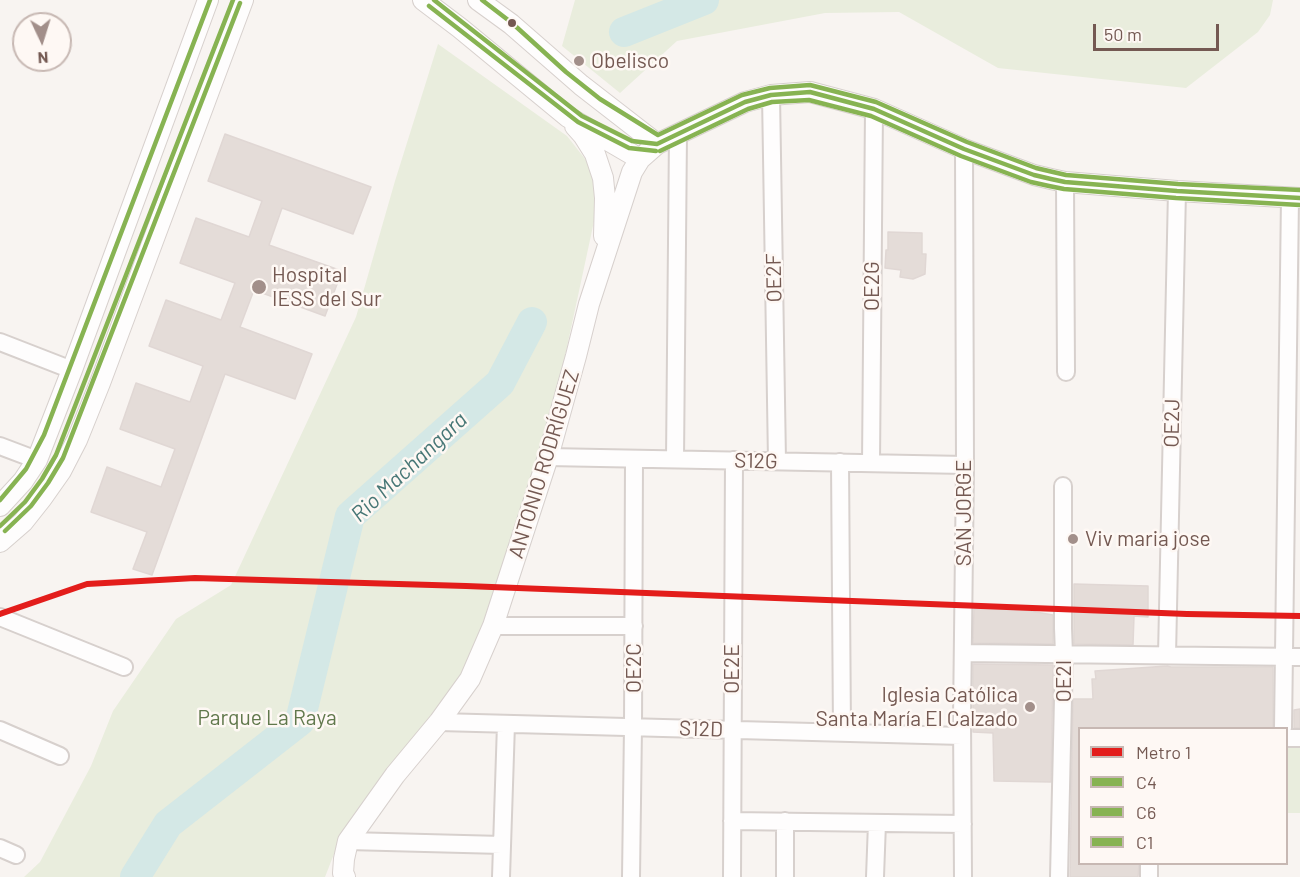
<!DOCTYPE html>
<html>
<head>
<meta charset="utf-8">
<style>
  body { margin:0 }
  #map { position:relative; width:1300px; height:877px; overflow:hidden; background:#f8f4f1; font-family:Barlow,sans-serif }
  canvas { display:block }
  .legend { position:absolute; left:1078px; top:727px; width:210px; height:138px; box-sizing:border-box; background:#fef8f4; border:2px solid #c7b8b3; margin:0; padding:8px 10px; list-style:none; font-size:18px; color:#745952 }
  .legend li { display:flex; align-items:center; gap:12px; height:30px }
  .legend b { width:30px; border:2px solid #c7b8b3 }
  .north { position:absolute; left:12px; top:12px; width:60px; height:60px; box-sizing:border-box; background:#fef8f4; border:2px solid #c7b8b3; border-radius:50%; rotate:176deg; font-size:16px; font-weight:700; line-height:24px; text-align:center; color:#745952 }
  .north::after { content:''; display:block; margin:auto; width:21px; height:27px; background:#a28f8a; clip-path:polygon(50% 0,100% 100%,50% 72%,0 100%) }
  .scale { position:absolute; left:1093px; top:24px; width:126px; height:27px; box-sizing:border-box; border:3px solid #745952; border-top:0; padding-left:8px; font-size:18px; line-height:21px; white-space:nowrap; color:#745952; -webkit-text-stroke:4px #fef8f4; paint-order:stroke }
</style>
</head>
<body>
<div id="map">
<canvas width="1300" height="877"></canvas>
<ul class="legend">
<li><b style="height:8px;background:#e31d1b"></b>Metro 1</li>
<li><b style="height:8px;background:#87b352"></b>C4</li>
<li><b style="height:8px;background:#87b352"></b>C6</li>
<li><b style="height:8px;background:#87b352"></b>C1</li>
</ul>
<div class="north">N</div>
<div class="scale">50 m</div>
</div>
<script>
const g = document.querySelector('canvas').getContext('2d');
g.lineJoin = 'round';
function paint(path, color) { g.fillStyle = color; g.fill(path, 'evenodd'); }
const toPath = rows => new Path2D(rows.map(r => 'M' + r).join(''));
function trace(path, color, width, dash) { g.strokeStyle = color; g.lineWidth = width; g.lineCap = dash ? 'butt' : 'round'; g.setLineDash(dash || []); g.stroke(path); }
function drawText(font, color, halo, rows, align = 'center') {
  g.font = font + ' Barlow,sans-serif'; g.lineWidth = 5; g.setLineDash([]); g.textBaseline = 'middle'; g.strokeStyle = halo; g.fillStyle = color; for (const [text, x, y, turn = 0] of rows) {
    g.save(); g.translate(x, y); g.rotate((+turn || 0) * Math.PI / 180); g.textAlign = isNaN(turn) ? turn : align; if (halo) g.strokeText(text, 0, 0); g.fillText(text, 0, 0); g.restore();
  }
}
paint(toPath([
  [575,0,1273,0,1270,15,1258,32,1186,88,998,68,899,12,825,13,677,41,620,93,562,46],
  [438,44,567,136,593,169,596,212,544,454,490,625,432,722,343,831,325,877,24,877,40,862,91,766,113,711,176,619,231,585,356,317,395,181],
  [1286,746,1300,746,1300,813,1287,813]
]), '#e9eddd');
trace(toPath([
  [624,32,704,0],
  [135,877,168,824,300,721,350,516,500,383,532,322]
]), '#d4e8e6', 30);
const building = toPath([
  [225,134,371,187,353,234,282,208,269,245,342,271,325,316,254,290,240,327,312,354,295,399,225,374,152,575,133,569,147,532,91,512,107,467,161,487,175,449,120,429,136,383,190,402,203,366,149,346,166,300,221,320,235,283,180,263,196,218,249,237,262,201,208,181,225,134],
  [888,232,922,233,922,254,926,254,925,274,913,279,900,277,901,270,885,268,886,250,888,250,888,232],
  [1074,584,1148,586,1148,617,1134,616,1133,645,1074,644,1074,584],
  [1007,607,1053,615,1053,644,973,643,974,609,1007,607],
  [973,664,1053,665,1051,782,994,781,993,733,973,732,973,664],
  [1167,666,1171,667,1273,667,1273,729,1080,729,1080,864,1139,864,1138,877,1070,877,1073,699,1093,699,1092,679,1096,679,1095,671,1167,666],
  [1300,709,1300,728,1294,728,1294,710,1300,709]
]);
paint(building, '#e4dcd8');
trace(building, '#e0d7d4', 1.5);
const minor = toPath([
  [771,95,777,461],
  [1065,182,1066,372],
  [0,342,72,370],
  [0,446,37,460],
  [548,457,965,465],
  [675,459,678,134],
  [840,462,842,731],
  [871,463,874,109],
  [0,617,124,667],
  [493,626,634,626],
  [963,653,1300,657],
  [1167,655,1177,191],
  [439,722,962,736],
  [1283,728,1290,198],
  [0,730,60,756],
  [1286,738,1300,738],
  [732,821,963,824],
  [348,841,502,845],
  [0,848,16,855],
  [501,877,506,724],
  [631,877,633,727,634,459],
  [732,877,734,460],
  [785,877,785,821],
  [875,877,877,823],
  [963,877,962,719,965,465,964,149],
  [1059,877,1064,654,1063,628,1063,486],
  [1149,877,1149,864]
]);
const tertiary = toPath([
  [423,0,460,28,568,117,640,159],
  [478,0,511,24,581,85,657,144],
  [575,126,583,135,595,154,603,178,605,198,604,236],
  [0,506,23,481,37,460,72,370,208,0],
  [0,542,23,522,42,498,61,471,77,440,100,383,243,0],
  [345,877,343,873,344,859,348,841,395,775,439,722,470,679,493,626,548,457,576,356,589,304,632,172,640,159,657,144,745,102,771,95,810,92,874,109,964,149,1034,175,1051,179,1065,182,1177,191,1300,198]
]);
trace(minor, '#d7d0cd', 20);
trace(tertiary, '#d7d0cd', 22);
trace(minor, '#fefdfd', 16);
trace(tertiary, '#fefdfd', 20);
trace(toPath([
  [434,0,582,116,632,141,657,144],
  [657,144,745,102,771,95,810,92,874,109,964,149,1034,175,1051,179,1065,182,1177,191,1300,198],
  [0,526,25,502,42,479,56,455,233,0]
]), '#87b352', 4.5);
trace(toPath([
  [429,6,578,122,629,148,656,151],
  [660,151,748,109,772,102,809,100,871,116,961,156,1031,182,1049,186,1064,189,1176,198,1300,205],
  [5,531,31,506,48,483,63,458,240,3]
]), '#87b352', 4.5);
trace(toPath([
  [482,0,512,23,566,72,600,99,658,135,742,95,770,88,810,85,876,102,967,142,1036,168,1053,172,1066,175,1178,184,1300,190],
  [0,500,26,469,44,435,210,0]
]), '#87b352', 4.5);
trace(toPath([
  [0,614,87,584,195,578,466,586,1187,614,1300,616]
]), '#e31d1b', 6);
for (const [x, y, r, color] of [
  [512,23,5,"#745952"],
  [579,61,6,"#a28f8a"],
  [259,287,8,"#a28f8a"],
  [1073,539,6,"#a28f8a"],
  [1030,707,6,"#a28f8a"]
]) { const dot = new Path2D(); dot.arc(x, y, r, 0, 2 * Math.PI); g.fillStyle = color; g.fill(dot); trace(dot, '#fef8f4', 2); }
drawText('21px', '#745952', '#fef8f4', [
  ["Obelisco",591,61],
  ["Hospital",272,275],
  ["IESS del Sur",272,299],
  ["Viv maria jose",1085,539],
  ["Iglesia Católica",1018,695,"right"],
  ["Santa María El Calzado",1018,719,"right"]
], 'left');
drawText('21px', '#745952', '#fef8f4', [
  ["OE2F",774,278,-91],
  ["OE2G",872,286,-90],
  ["OE2J",1172,423,-89],
  ["S12G",756,461,1],
  ["ANTONIO RODRÍGUEZ",544,464,-73],
  ["SAN JORGE",964,513,-90],
  ["OE2C",634,668,-90],
  ["OE2E",732,669,-90],
  ["OE2I",1064,681,-90],
  ["S12D",701,729,2]
]);
drawText('21px', '#60784c', '#fef8f4', [
  ["Parque La Raya",267,718]
]);
drawText('italic 22px', '#477776', '#fef8f4', [
  ["Rio Machangara",409,467,-43]
]);
</script>
</body>
</html>
